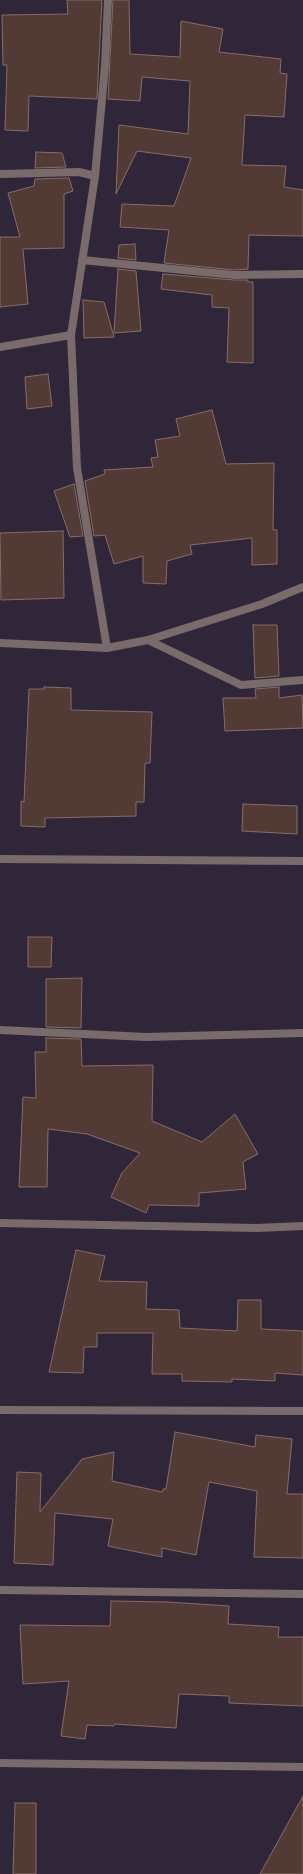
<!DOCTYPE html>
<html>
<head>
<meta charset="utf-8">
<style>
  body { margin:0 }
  canvas { display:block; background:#30263a }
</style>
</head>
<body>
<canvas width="303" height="1874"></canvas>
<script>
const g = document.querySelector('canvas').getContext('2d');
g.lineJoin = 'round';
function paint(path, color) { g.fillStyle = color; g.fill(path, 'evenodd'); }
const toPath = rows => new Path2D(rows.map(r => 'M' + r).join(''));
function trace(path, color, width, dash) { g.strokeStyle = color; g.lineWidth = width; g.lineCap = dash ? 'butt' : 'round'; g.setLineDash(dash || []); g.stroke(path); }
const building = toPath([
  [67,0,102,0,97,99,29,96,28,131,5,130,7,65,3,65,2,15,68,14,67,0],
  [113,0,129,0,130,54,180,57,181,21,223,29,219,52,281,59,280,73,287,74,284,117,245,115,242,165,286,166,284,187,303,190,303,236,249,235,248,269,234,270,164,263,169,230,120,227,122,204,174,206,191,158,137,151,116,194,119,125,188,134,190,81,142,77,140,101,108,99,113,0],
  [36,152,62,153,66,167,35,168,36,152],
  [69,178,73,191,64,194,64,248,23,249,28,304,0,307,0,237,20,237,8,193,34,186,35,179,69,178],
  [135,244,136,260,118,258,119,245,135,244],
  [118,269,136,271,141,331,114,333,118,269],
  [163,274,234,280,248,280,248,282,253,282,253,363,227,362,229,308,212,307,212,295,161,289,163,274],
  [83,300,104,302,114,337,84,338,83,300],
  [48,374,52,406,27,409,25,377,48,374],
  [212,410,226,464,274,463,273,530,277,530,277,564,252,565,252,538,190,545,192,554,167,561,166,584,143,583,143,556,114,564,105,535,94,536,85,481,105,474,104,470,153,467,151,458,158,457,155,440,180,436,176,419,212,410],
  [74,484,83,536,70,537,54,491,74,484],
  [63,531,64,598,1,600,0,533,63,531],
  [253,625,277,625,279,676,255,678,253,625],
  [44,687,71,688,71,710,152,712,150,763,145,763,144,802,136,802,136,816,45,818,45,827,21,826,21,801,24,802,29,689,44,689,44,687],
  [279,687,279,698,302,695,303,728,225,731,223,698,256,698,255,689,279,687],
  [243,804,297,806,297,834,242,831,243,804],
  [28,937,52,937,51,967,28,967,28,937],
  [82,978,81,1028,46,1027,46,979,82,978],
  [46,1038,81,1039,82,1066,153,1065,152,1121,202,1142,235,1114,258,1154,243,1162,246,1189,199,1193,199,1206,149,1205,146,1213,111,1197,122,1173,140,1153,87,1134,48,1129,47,1187,19,1187,23,1097,36,1098,35,1052,46,1052,46,1038],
  [76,1250,105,1256,99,1281,147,1282,146,1309,179,1310,180,1328,237,1331,238,1300,261,1300,261,1329,303,1331,303,1375,275,1373,275,1381,232,1379,232,1382,182,1381,182,1374,152,1374,153,1333,97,1333,97,1347,84,1347,83,1373,49,1372,76,1250],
  [175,1432,255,1447,256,1435,292,1439,287,1494,303,1494,303,1558,254,1557,257,1491,209,1482,196,1555,162,1548,162,1557,108,1546,113,1519,55,1513,53,1565,14,1563,17,1472,41,1473,40,1512,82,1459,114,1452,112,1481,162,1492,163,1489,166,1489,175,1432],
  [111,1601,167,1602,229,1606,228,1624,279,1627,278,1637,303,1637,303,1706,229,1703,229,1696,179,1694,176,1728,114,1724,114,1726,87,1725,85,1739,61,1736,69,1681,23,1684,20,1625,110,1626,111,1601],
  [303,1796,303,1874,260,1874,303,1796],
  [15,1803,36,1803,36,1874,13,1874,15,1803]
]);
paint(building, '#533b35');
trace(building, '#886c66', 1);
trace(toPath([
  [0,174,79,172,95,176],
  [82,260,234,275,303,274],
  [0,347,71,335],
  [148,640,241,685,303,680],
  [0,643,107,648,148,640,262,604,303,587],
  [107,648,77,468,71,335,95,176,105,66,108,0],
  [0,859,303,861],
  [0,1030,146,1037,303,1033],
  [0,1223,256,1228,303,1226],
  [0,1410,303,1411],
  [0,1590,303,1594],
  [0,1763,303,1767]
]), '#786b6a', 8);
</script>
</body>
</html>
